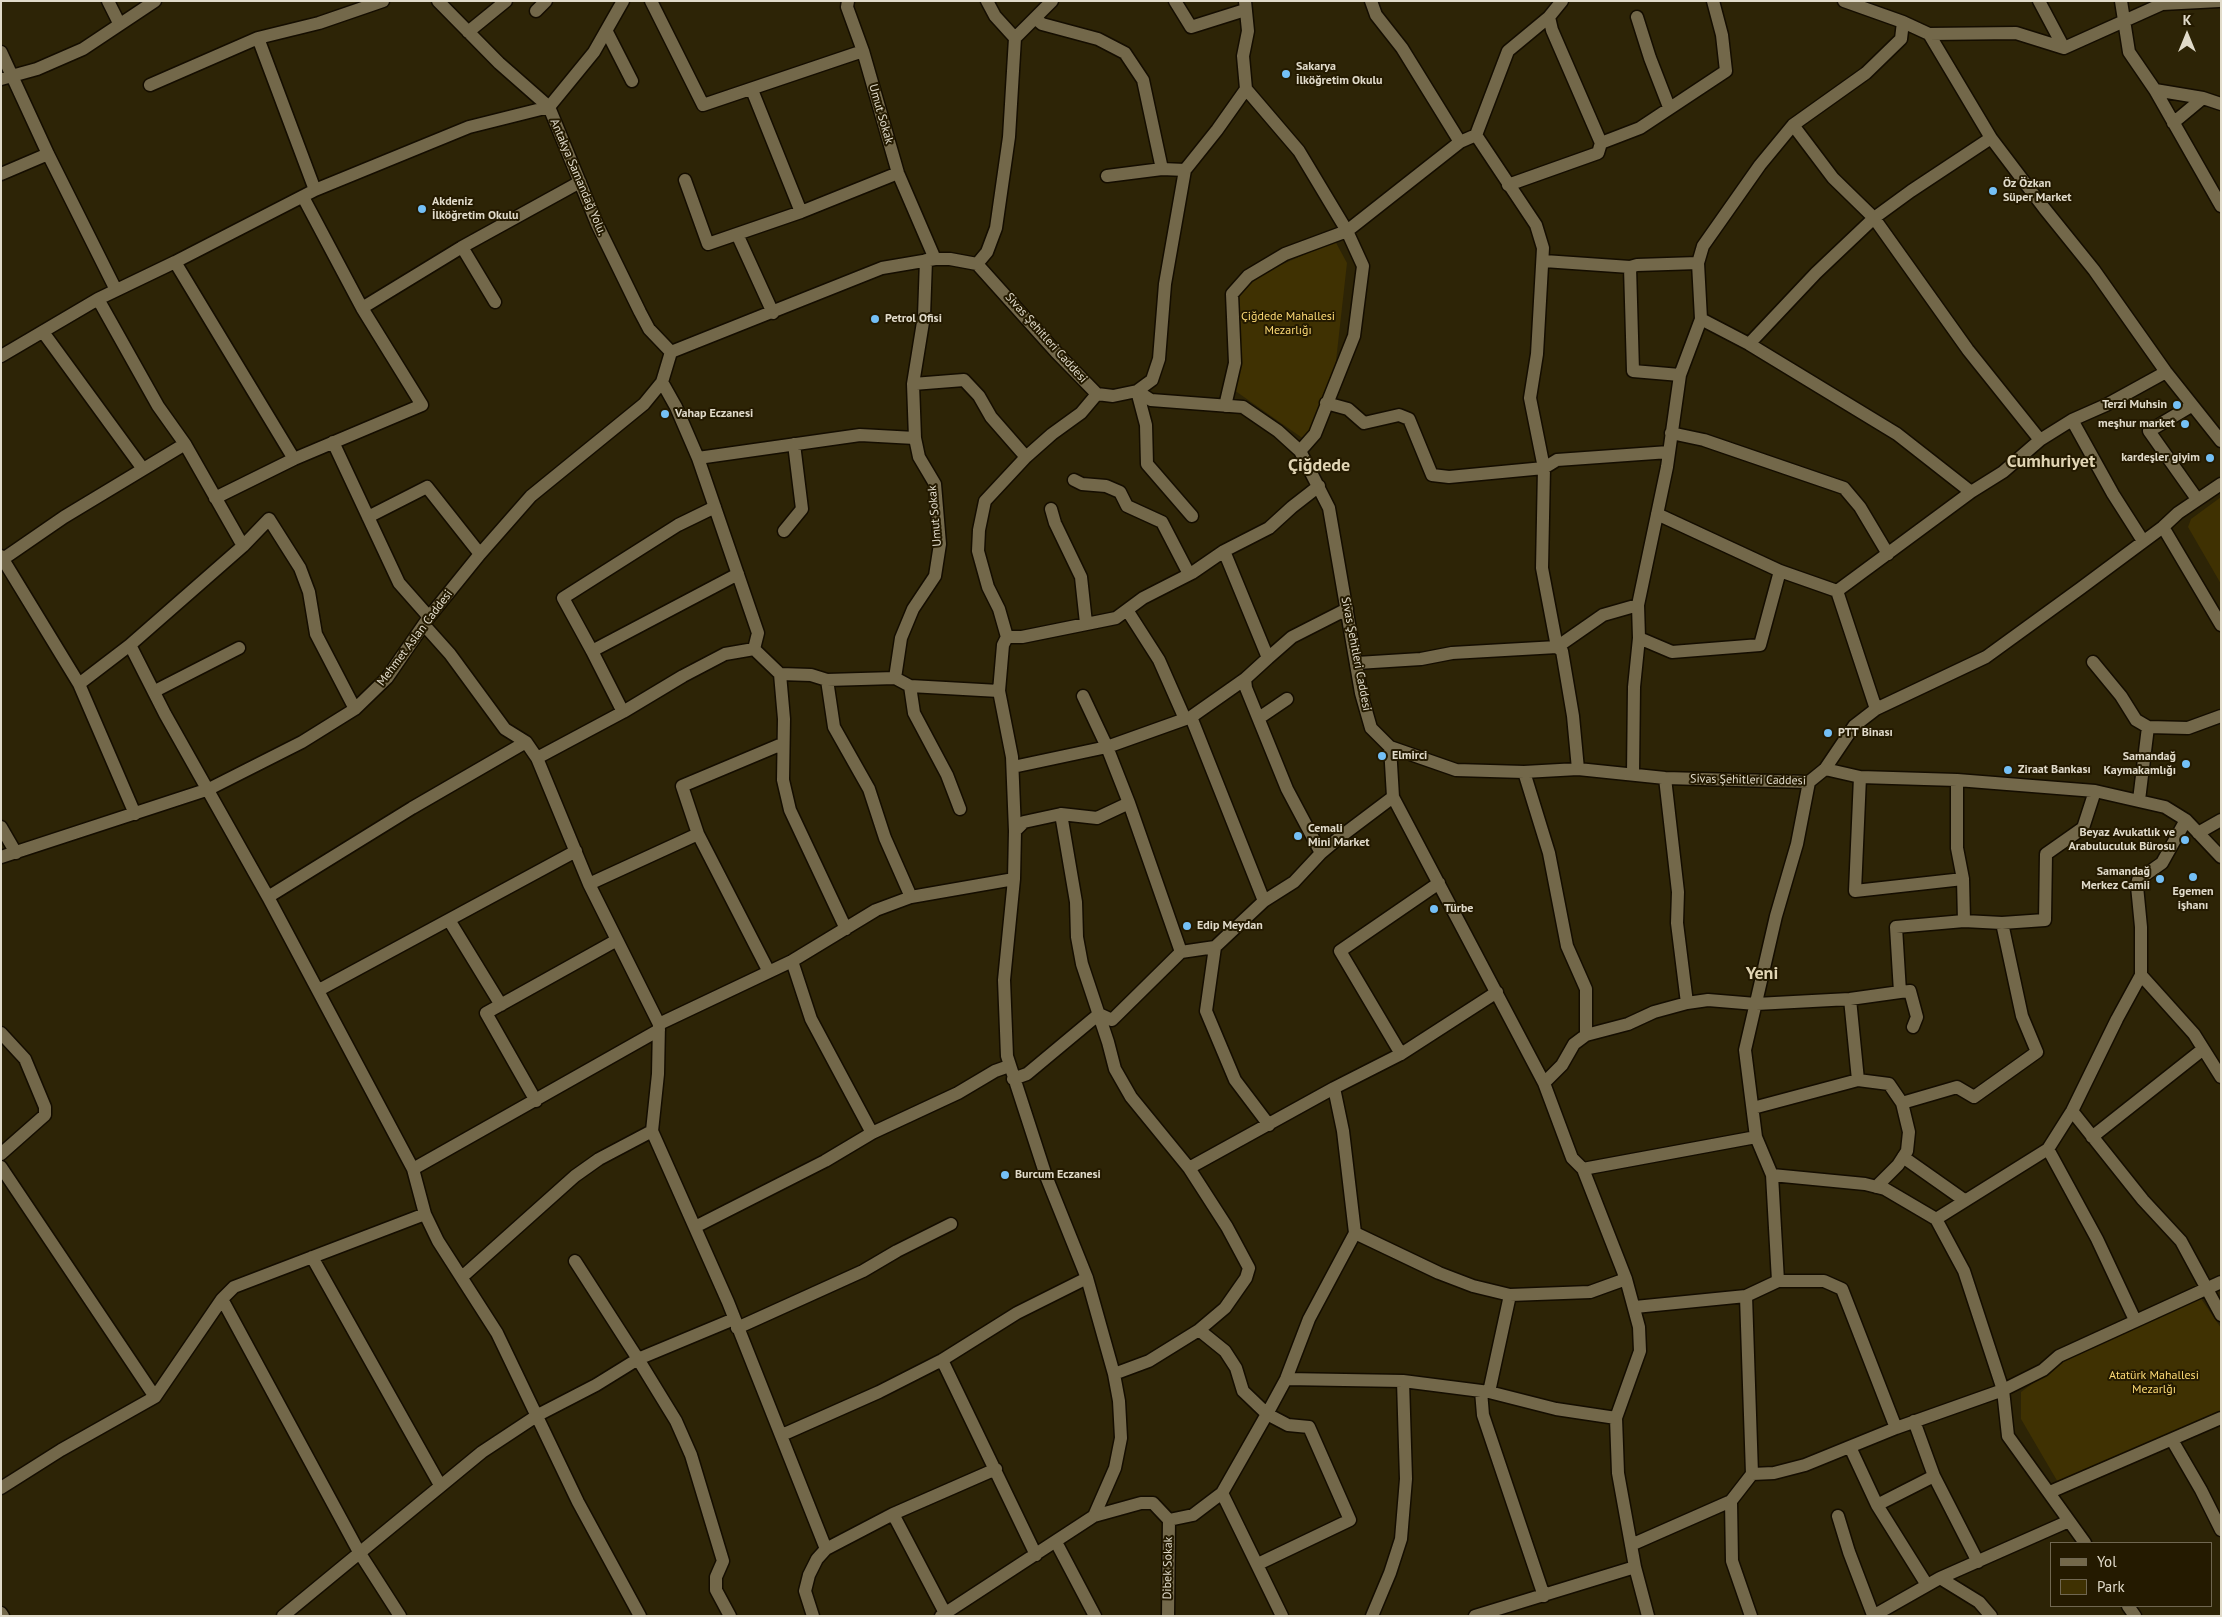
<!DOCTYPE html>
<html>
<head>
<meta charset="utf-8">
<style>
  body { margin:0 }
  #map { position:relative; width:2222px; height:1617px; overflow:hidden; background:#2d2406; font-family:"PT Sans",sans-serif }
  canvas { display:block }
  .frame { position:absolute; inset:0; border:2px solid #e1dbca; pointer-events:none }
  .legend { position:absolute; left:2050px; top:1542px; width:162px; height:65px; box-sizing:border-box; background:#241a00; border:1px solid #706751; margin:0; padding:6px 9px; list-style:none; font-size:15px; color:#e1dbca }
  .legend li { display:flex; align-items:center; gap:10px; height:25px }
  .legend b { width:25px; border:1px solid #706751 }
  .north { position:absolute; left:2162px; top:10px; width:50px; height:50px; -webkit-text-stroke:4px #241a00; paint-order:stroke; rotate:0deg; font-size:14px; font-weight:700; line-height:20px; text-align:center; color:#e1dbca }
  .north::after { content:''; display:block; margin:auto; width:18px; height:22px; background:#e1dbca; clip-path:polygon(50% 0,100% 100%,50% 72%,0 100%) }
</style>
</head>
<body>
<div id="map">
<canvas width="2222" height="1617"></canvas>
<div class="frame"></div>
<ul class="legend">
<li><b style="height:6px;background:#73684a"></b>Yol</li>
<li><b style="height:14px;background:#3f3102"></b>Park</li>
</ul>
<div class="north">K</div>
</div>
<script>
const g = document.querySelector('canvas').getContext('2d');
g.lineJoin = 'round';
function paint(path, color) { g.fillStyle = color; g.fill(path, 'evenodd'); }
const toPath = rows => new Path2D(rows.map(r => 'M' + r).join(''));
function trace(path, color, width, dash) { g.strokeStyle = color; g.lineWidth = width; g.lineCap = dash ? 'butt' : 'round'; g.setLineDash(dash || []); g.stroke(path); }
function drawText(font, color, halo, rows, align = 'center') {
  g.font = font + ' "PT Sans",sans-serif'; g.lineWidth = 4; g.setLineDash([]); g.textBaseline = 'middle'; g.strokeStyle = halo; g.fillStyle = color; for (const [text, x, y, turn = 0] of rows) {
    g.save(); g.translate(x, y); g.rotate((+turn || 0) * Math.PI / 180); g.textAlign = isNaN(turn) ? turn : align; if (halo) g.strokeText(text, 0, 0); g.fillText(text, 0, 0); g.restore();
  }
}
paint(toPath([
  [1334,239,1347,263,1336,361,1326,403,1308,442,1224,383,1234,358,1238,297,1246,287,1267,271,1324,246],
  [2221,497,2221,584,2188,527,2191,519],
  [2198,1294,2221,1328,2221,1423,2059,1484,2021,1419,2021,1392,2078,1350]
]), '#3f3102');
const minor = toPath([
  [108,1,119,23],
  [438,1,499,63,549,107,597,224,640,312,649,329,671,352],
  [651,1,703,105,863,51],
  [848,1,847,7,863,51,898,173,935,259],
  [987,1,995,16,1015,38],
  [1175,1,1191,27,1245,10],
  [1371,1,1376,15,1402,48,1460,142],
  [1844,1,1903,22,1929,34,2016,33,2064,48,2162,4,2219,1],
  [2039,1,2064,48],
  [2121,1,2129,52,2155,90,2221,206],
  [536,11,546,1],
  [1549,17,1552,30,1601,143,1640,128,1726,71,1722,35,1713,1],
  [1637,17,1650,58,1669,107],
  [1035,18,1042,24,1098,39,1125,53,1143,80,1162,169],
  [468,32,506,1],
  [607,32,632,81],
  [1929,34,1991,138,2044,208,2094,270,2166,372,2221,441],
  [1,52,48,154,116,290],
  [1,79,37,69,83,49,155,1],
  [150,85,258,38],
  [1246,89,1299,151,1347,231,1363,266,1354,336,1315,434,1300,451],
  [752,90,801,212],
  [2155,90,2203,98,2221,104],
  [2173,123,2203,98],
  [1793,125,1833,178,1874,218,1968,350,2040,440],
  [1476,135,1536,225,1543,248,1537,354,1530,398,1544,468,1542,568,1557,647,1562,651,1573,716,1578,769],
  [1,174,48,154],
  [1107,176,1162,169,1185,170],
  [685,180,708,244,801,212,898,173],
  [1508,185,1598,153,1601,143],
  [315,190,258,38,319,23,383,1],
  [737,234,773,313],
  [462,247,495,302],
  [1544,261,1630,267,1637,265,1698,263],
  [175,262,294,459],
  [977,264,987,252,996,228,1009,137,1015,38,1052,1],
  [1630,267,1633,371,1680,375],
  [98,299,158,406,185,444,243,546],
  [362,308,462,247,580,182],
  [1701,319,1749,344,1897,434,1971,492],
  [43,332,143,469],
  [1749,344,1816,273,1874,218,1911,191,1991,138],
  [671,352,882,268,935,259,950,259,977,264,1056,352,1097,394,1113,396,1137,391,1151,400,1243,407,1278,431,1300,451,1329,508,1361,693,1371,728,1390,747,1456,770,1524,772,1578,769,1665,778,1809,782,1825,769,1860,777,1957,780,2095,791,2165,807,2186,820,2221,857],
  [1,356,98,299,175,262,315,190,469,127,549,107,594,52,623,1],
  [662,382,676,407,698,458,758,633,754,649,780,674,784,719,783,780,790,810,846,929],
  [913,384,964,380,979,396,991,417,1026,457],
  [1326,403,1348,409,1364,423,1399,415,1409,419,1432,475,1449,477,1544,468,1557,460,1669,452],
  [1225,406,1235,363,1232,294,1248,276,1285,254,1347,231,1460,142,1476,135,1508,51,1549,17,1562,1],
  [2191,406,2149,431,2197,499],
  [2072,420,2113,494,2143,541],
  [1671,433,1704,440,1844,488,1860,507,1888,554],
  [333,442,399,583,429,617],
  [698,458,860,435,915,438],
  [1074,480,1082,484,1106,486,1120,492,1127,506,1162,522,1189,574],
  [215,498,294,459,422,405,362,308,303,197],
  [1051,509,1055,523,1081,577,1086,623],
  [1657,514,1780,571,1837,591,1876,709],
  [1192,516,1147,464,1146,425,1137,391,1152,380,1159,359,1165,284,1185,170,1217,130,1246,89,1243,56,1248,31,1245,1],
  [368,517,427,487,480,554],
  [2163,527,2221,625],
  [784,531,802,509,794,444],
  [1,556,79,684,135,814],
  [3,559,64,517,185,444],
  [1837,591,1971,492,2003,472,2040,440,2072,420,2106,405,2166,372],
  [1127,610,1159,660,1185,719],
  [425,626,450,654,505,729,526,742,537,758,589,884,659,1024,658,1074,652,1131,728,1302,826,1549,817,1559,809,1575,805,1591,813,1616],
  [1007,637,1022,637,1116,618,1143,598,1192,573,1224,551,1269,528,1292,507,1319,486],
  [1639,638,1672,652,1760,645,1780,571],
  [130,645,165,714,268,897,413,1169,425,1214,438,1241,497,1333,578,1502,640,1616],
  [592,651,738,574],
  [1268,658,1292,637,1347,609],
  [2093,662,2121,696,2136,720,2148,727,2188,728,2221,716],
  [1357,663,1421,659,1452,653,1557,647,1603,615,1638,605],
  [780,674,811,675,827,680,895,678,910,686,999,691],
  [895,678,901,638,913,609,935,576,940,544,935,484,919,457,915,438,913,384,924,316,926,260],
  [1245,679,1246,688,1287,789,1321,853],
  [827,680,834,727,869,789,885,838,911,897],
  [79,684,130,645,243,546,269,519,300,568,309,592,316,634,355,709],
  [910,686,914,713,947,775,960,809],
  [155,691,239,648],
  [623,712,592,651,563,598,678,525,715,507],
  [1191,717,1264,901],
  [1259,718,1287,699],
  [537,758,623,712,683,676,725,654,754,649],
  [1013,767,1107,747,1083,696],
  [1825,769,1854,726,1876,709,1986,657,2081,588,2163,527,2178,513,2221,484],
  [1524,772,1549,853,1567,946,1586,989,1586,1035],
  [1633,774,1634,687,1639,638,1638,605,1667,467,1680,375,1701,319,1698,263,1703,246,1760,165,1793,125,1866,73,1901,39,1903,22],
  [1860,777,1855,891,1963,879],
  [1665,778,1678,892,1677,923,1687,1003],
  [1957,780,1957,848,1963,879,1964,921],
  [1393,797,1544,1083,1572,1158,1583,1169,1626,1279,1639,1327,1640,1351,1616,1418,1618,1473,1635,1567,1648,1616],
  [2139,800,2148,727],
  [1061,814,1076,902,1077,937,1082,964,1108,1042,1115,1069,1131,1097,1189,1168,1227,1227,1249,1268,1246,1278,1225,1308,1199,1330,1149,1361,1114,1374],
  [1,827,16,853],
  [1015,831,1024,822,1061,814,1097,818,1129,803],
  [2198,833,2221,820],
  [1,857,209,789,302,742,355,709,387,678,429,617,480,554,531,496,644,404,662,382,671,352],
  [589,884,698,834],
  [268,897,412,808,526,742],
  [449,920,501,1005],
  [1215,947,1206,1011,1235,1080,1269,1125],
  [1181,952,1129,803,1107,747,1191,717,1245,679,1268,658,1224,551],
  [792,961,811,1019,872,1133],
  [769,972,698,834,682,786,782,744],
  [2141,975,2194,1034,2221,1077],
  [319,990,576,851],
  [1900,992,1910,991,1917,1017,1913,1027],
  [1850,999,1858,1080],
  [659,1024,792,961,876,910,911,897,1014,879],
  [1,1033,25,1059,45,1107,45,1115,1,1154],
  [1401,1054,1340,951,1439,883],
  [1013,1079,1027,1074,1099,1014,1112,1020,1181,952,1215,947,1264,901,1294,882,1321,853,1340,837,1393,797,1390,747],
  [1544,1083,1562,1065,1574,1044,1586,1035,1628,1024,1654,1012,1687,1003,1708,1000,1756,1004,1850,999,1900,992,1896,927,1964,921,2002,923,2045,920,2046,854,2083,828,2095,791],
  [536,1101,486,1013,617,940],
  [1902,1103,1957,1087,1974,1097,2037,1052,2022,1016,2002,923],
  [1753,1108,1858,1080,1889,1084,1902,1103,1909,1132,1907,1151,1898,1165,1876,1187],
  [2072,1111,2143,1200,2181,1241,2221,1315],
  [2092,1137,2202,1050],
  [2048,1149,2097,1239,2135,1320],
  [1903,1157,1964,1200],
  [1,1167,155,1397],
  [1189,1168,1334,1088,1401,1054,1497,992],
  [413,1169,659,1030],
  [1583,1169,1756,1137],
  [1772,1175,1865,1184,1885,1189,1936,1219,1964,1271,2003,1390,2008,1436,2085,1543],
  [1936,1219,2048,1149,2072,1111,2117,1019,2141,975,2141,927,2137,886,2138,880,2162,863,2186,820],
  [695,1227,825,1161,872,1133,958,1093,995,1071,1009,1066],
  [1355,1233,1439,1273,1473,1286,1510,1295,1590,1292,1626,1279],
  [312,1257,440,1485],
  [575,1261,638,1359,734,1319],
  [462,1277,575,1176,599,1159,652,1131],
  [1778,1281,1772,1175,1756,1137,1745,1050,1776,916,1797,844,1809,782],
  [222,1299,359,1552,400,1616],
  [1635,1307,1746,1296,1778,1281,1824,1281,1842,1289,1896,1428],
  [737,1328,863,1271,897,1251,951,1224],
  [1199,1330,1225,1351,1236,1368,1243,1391,1267,1414,1288,1425,1309,1427,1350,1520,1258,1564],
  [942,1360,1036,1555],
  [1286,1379,1403,1381,1489,1392,1556,1409,1616,1418],
  [1481,1391,1483,1415,1544,1596],
  [1489,1392,1510,1295],
  [1914,1421,1934,1476,1978,1562],
  [782,1435,879,1392,942,1360,1017,1313,1087,1278],
  [2172,1440,2201,1490,2221,1530],
  [1850,1447,1877,1505,1934,1476],
  [1752,1474,1774,1473,1805,1465,1896,1428,2003,1390,2043,1370,2059,1356,2221,1282],
  [1,1488,61,1450,155,1397,222,1299,234,1287,425,1214],
  [2050,1492,2221,1418],
  [1222,1493,1282,1616],
  [1731,1501,1732,1561,1751,1616],
  [1877,1505,1927,1585],
  [893,1514,945,1613],
  [1094,1516,1141,1503,1153,1503,1169,1520,1193,1515,1222,1493,1267,1414,1286,1379,1309,1319,1355,1233,1343,1131,1334,1088],
  [1838,1516,1849,1552,1873,1615],
  [1056,1542,1095,1616],
  [1631,1545,1731,1501,1752,1474,1746,1296],
  [826,1549,893,1514,996,1469],
  [1940,1578,1979,1602,1991,1616],
  [2128,1606,2135,1616],
  [1,1613,3,1616],
  [283,1616,482,1452,538,1415,596,1385,638,1359,676,1421,691,1455,723,1561,716,1577,716,1590,730,1616],
  [941,1616,1094,1516,1115,1468,1121,1438,1119,1401,1114,1374,1087,1278,1046,1176,1007,1056,1004,980,1014,879,1015,831,1012,757,999,691,1003,645,1007,637,999,609,988,587,978,551,979,530,985,501,1026,457,1052,434,1081,413,1097,394],
  [1168,1616,1169,1520],
  [1372,1616,1390,1573,1401,1539,1406,1479,1403,1381],
  [1475,1616,1635,1567],
  [1873,1616,1940,1578,2069,1521]
]);
trace(minor, '#140d00', 15);
trace(minor, '#73684a', 12);
for (const [x, y, r, color] of [
  [1286,74,5,"#74c0f6"],
  [1993,191,5,"#74c0f6"],
  [422,209,5,"#74c0f6"],
  [875,319,5,"#74c0f6"],
  [2177,405,5,"#74c0f6"],
  [665,414,5,"#74c0f6"],
  [2185,424,5,"#74c0f6"],
  [2210,458,5,"#74c0f6"],
  [1828,733,5,"#74c0f6"],
  [1382,756,5,"#74c0f6"],
  [2186,764,5,"#74c0f6"],
  [2008,770,5,"#74c0f6"],
  [1298,836,5,"#74c0f6"],
  [2185,840,5,"#74c0f6"],
  [2193,877,5,"#74c0f6"],
  [2160,879,5,"#74c0f6"],
  [1434,909,5,"#74c0f6"],
  [1187,926,5,"#74c0f6"],
  [1005,1175,5,"#74c0f6"]
]) { const dot = new Path2D(); dot.arc(x, y, r, 0, 2 * Math.PI); g.fillStyle = color; g.fill(dot); trace(dot, '#241a00', 2); }
drawText('bold 12px', '#e1dbca', '#241a00', [
  ["Sakarya",1296,67],
  ["İlköğretim Okulu",1296,81],
  ["Öz Özkan",2003,184],
  ["Süper Market",2003,198],
  ["Akdeniz",432,202],
  ["İlköğretim Okulu",432,216],
  ["Petrol Ofisi",885,319],
  ["Terzi Muhsin",2167,405,"right"],
  ["Vahap Eczanesi",675,414],
  ["meşhur market",2175,424,"right"],
  ["kardeşler giyim",2200,458,"right"],
  ["PTT Binası",1838,733],
  ["Elmirci",1392,756],
  ["Samandağ",2176,757,"right"],
  ["Kaymakamlığı",2176,771,"right"],
  ["Ziraat Bankası",2018,770],
  ["Cemali",1308,829],
  ["Mini Market",1308,843],
  ["Beyaz Avukatlık ve",2175,833,"right"],
  ["Arabuluculuk Bürosu",2175,847,"right"],
  ["Samandağ",2150,872,"right"],
  ["Merkez Camii",2150,886,"right"],
  ["Egemen",2193,892,"center"],
  ["işhanı",2193,906,"center"],
  ["Türbe",1444,909],
  ["Edip Meydan",1197,926],
  ["Burcum Eczanesi",1015,1175]
], 'left');
drawText('12px', '#e1dbca', '#241a00', [
  ["Umut Sokak",881,114,74],
  ["Antakya Samandağ Yolu.",578,177,67],
  ["Sivas Şehitleri Caddesi",1046,338,48],
  ["Umut Sokak",935,516,-95],
  ["Mehmet Aslan Caddesi",415,638,-53],
  ["Sivas Şehitleri Caddesi",1356,654,79],
  ["Sivas Şehitleri Caddesi",1748,780,1],
  ["Dibek Sokak",1168,1568,-89]
]);
drawText('12px', '#fdda75', '#241a00', [
  ["Çiğdede Mahallesi",1288,317],
  ["Mezarlığı",1288,331],
  ["Atatürk Mahallesi",2154,1376],
  ["Mezarlğı",2154,1390]
]);
drawText('bold 18px', '#e1d5b4', '#241a00', [
  ["Cumhuriyet",2051,462],
  ["Çiğdede",1319,466],
  ["Yeni",1762,974]
]);
</script>
</body>
</html>
